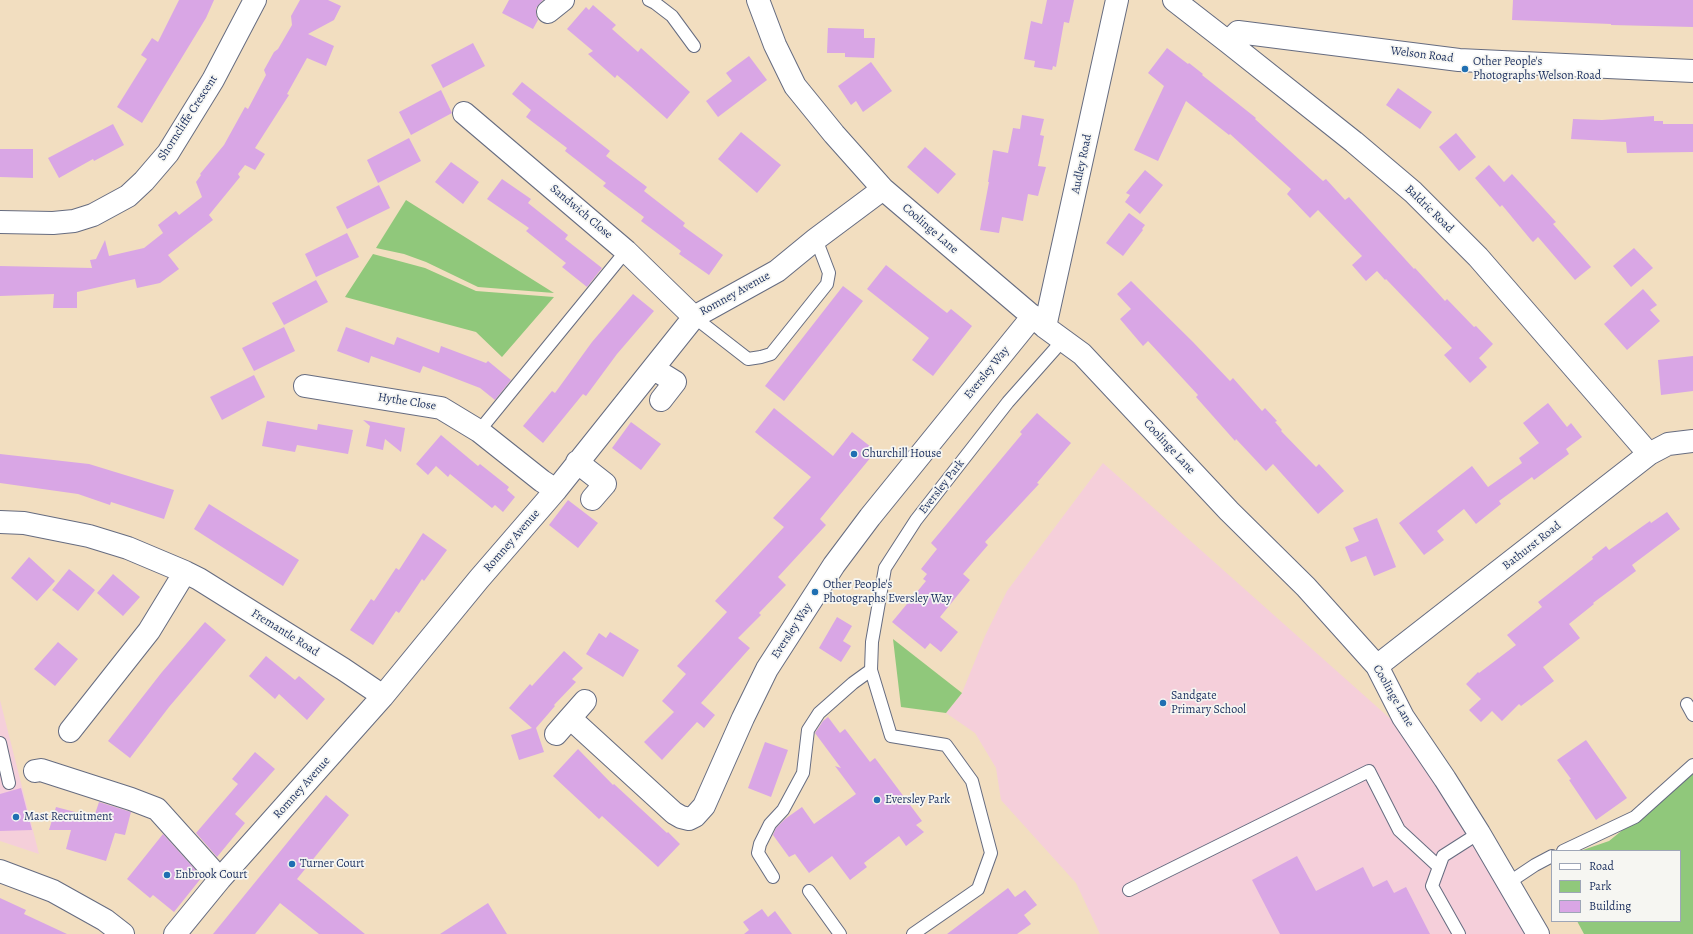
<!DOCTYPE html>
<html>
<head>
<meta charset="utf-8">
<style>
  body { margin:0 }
  #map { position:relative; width:1693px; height:934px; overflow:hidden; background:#f2dec0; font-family:Alegreya,serif }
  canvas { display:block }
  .legend { position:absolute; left:1551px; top:850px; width:130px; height:72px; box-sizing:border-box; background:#f6f6f2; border:1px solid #9ea6b7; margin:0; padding:5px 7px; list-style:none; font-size:12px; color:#1b2f5e }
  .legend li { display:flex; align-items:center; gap:8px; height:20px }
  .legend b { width:20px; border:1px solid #9ea6b7 }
</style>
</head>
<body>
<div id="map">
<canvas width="1693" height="934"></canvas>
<ul class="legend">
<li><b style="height:5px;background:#fff"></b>Road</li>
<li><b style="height:11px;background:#90c87b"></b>Park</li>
<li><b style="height:11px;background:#d9a6e5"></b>Building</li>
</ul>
</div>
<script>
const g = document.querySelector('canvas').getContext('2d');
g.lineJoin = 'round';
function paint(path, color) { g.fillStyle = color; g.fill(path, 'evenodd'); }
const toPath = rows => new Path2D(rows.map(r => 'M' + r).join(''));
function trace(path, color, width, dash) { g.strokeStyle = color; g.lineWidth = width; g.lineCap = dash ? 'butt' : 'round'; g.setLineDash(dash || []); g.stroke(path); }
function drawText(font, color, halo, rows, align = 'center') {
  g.font = font + ' Alegreya,serif'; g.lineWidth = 3.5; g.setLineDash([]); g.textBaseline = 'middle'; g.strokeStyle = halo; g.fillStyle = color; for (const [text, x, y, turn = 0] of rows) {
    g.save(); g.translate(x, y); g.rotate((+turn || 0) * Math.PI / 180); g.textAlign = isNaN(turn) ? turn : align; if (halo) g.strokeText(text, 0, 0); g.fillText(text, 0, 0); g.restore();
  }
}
paint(toPath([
  [1103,463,1394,722,1445,795,1533,934,1100,934,1076,883,1001,800,996,768,975,733,946,713,962,693,985,636,1007,591],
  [0,700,39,854,0,841]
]), '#f5cfda');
paint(toPath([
  [406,200,554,293,478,287,426,262,404,254,376,248],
  [373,254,425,268,476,291,554,297,502,357,476,332,345,297],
  [893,639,962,693,946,713,901,707],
  [1693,773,1693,934,1584,934,1577,921,1680,921,1680,851,1580,851,1609,841]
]), '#90c87b');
paint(toPath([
  [179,0,214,0,206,18,142,123,117,107,147,59,141,55,152,38,158,42],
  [300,0,328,0,341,6,334,20,308,34,334,46,326,66,307,58,287,94,289,95,255,148,265,154,255,170,245,165,238,174,240,177,209,215,213,220,168,255,179,269,160,283,137,288,135,279,77,292,77,308,53,308,54,294,0,296,0,266,92,268,90,260,96,259,105,240,109,256,144,248,163,233,158,225,176,211,179,215,202,197,196,182,201,175,200,174,224,145,245,107,248,109,266,75,264,70,274,52,278,49,292,25,291,16],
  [509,0,543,0,536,8,536,14,538,20,533,29,502,13],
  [1047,0,1074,0,1069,23,1064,22,1056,67,1053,66,1052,70,1034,67,1035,61,1024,59,1031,21,1042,24],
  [1513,0,1693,0,1693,27,1611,25,1611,24,1512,20],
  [593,5,616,25,612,29,638,52,641,48,690,92,667,119,630,86,617,75,615,78,588,54,593,51,567,29,586,7,589,10],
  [828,28,864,29,864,38,875,38,874,58,845,57,845,53,827,53],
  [473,43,485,66,443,88,431,65],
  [1167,48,1188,64,1189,63,1203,74,1202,75,1256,118,1255,119,1323,181,1326,179,1345,200,1349,197,1414,269,1415,268,1445,301,1447,299,1474,327,1476,326,1493,344,1479,358,1487,367,1470,383,1444,355,1452,348,1386,279,1385,280,1377,271,1366,281,1352,265,1362,256,1318,210,1310,218,1287,194,1291,189,1230,134,1229,135,1186,101,1158,161,1134,150,1164,86,1148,73],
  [749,56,767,80,718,117,706,101,732,81,726,73],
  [871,62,892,91,863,112,856,101,851,105,838,86],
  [522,82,610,151,606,156,647,187,644,191,685,223,683,226,723,255,709,275,679,254,681,251,641,221,644,217,603,186,606,183,565,151,567,148,526,117,531,110,512,94],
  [1398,88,1432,112,1420,129,1386,105],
  [441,90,452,113,411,135,399,112],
  [1022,115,1044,119,1040,135,1044,136,1038,166,1046,167,1038,196,1028,194,1023,221,1002,217,999,233,980,230,989,182,988,182,993,150,1008,153,1013,128,1020,129],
  [1654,116,1654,121,1663,121,1663,124,1693,124,1693,152,1627,153,1626,142,1571,139,1573,119,1602,120],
  [113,124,124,145,94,161,93,159,59,178,48,158],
  [741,132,781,165,757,193,718,159],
  [1456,133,1476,157,1459,171,1439,147],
  [409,138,421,161,378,183,367,160],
  [925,147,956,174,938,194,907,167],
  [0,149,33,149,33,178,0,177],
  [451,162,479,182,463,204,435,182],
  [1489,165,1504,182,1512,174,1556,222,1553,224,1591,267,1575,280,1538,237,1533,242,1531,240,1502,205,1500,207,1475,178],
  [1145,170,1163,185,1140,214,1125,202,1130,195,1126,193],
  [502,179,531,199,528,203,568,235,565,239,602,268,587,287,562,267,566,263,526,231,529,228,487,199],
  [379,185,390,208,347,229,336,207],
  [1129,213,1145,225,1142,229,1143,230,1123,256,1106,243],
  [347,233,359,257,316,277,305,254],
  [1634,248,1653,268,1631,287,1613,266],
  [886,265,947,313,951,309,972,326,933,376,912,360,929,338,867,289],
  [316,280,328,302,284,325,272,303],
  [1131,281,1193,342,1230,381,1233,378,1262,411,1265,408,1277,421,1275,422,1282,430,1281,431,1316,467,1319,464,1344,491,1318,514,1273,464,1266,471,1236,439,1235,441,1196,397,1198,395,1148,341,1143,346,1120,319,1131,309,1117,294],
  [843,286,863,301,784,401,765,386],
  [1643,289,1657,305,1650,310,1660,321,1627,350,1604,324],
  [633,294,654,311,617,354,586,396,583,394,543,443,523,426,552,391,555,393,592,342],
  [284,327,295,351,254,371,242,348],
  [346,327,394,345,397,337,439,353,441,346,486,363,488,361,511,380,495,400,480,388,423,366,420,373,371,356,369,363,337,351],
  [1693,356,1693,391,1661,395,1658,360],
  [254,375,265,397,222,420,210,397],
  [1548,403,1567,427,1571,423,1582,437,1566,449,1569,454,1534,480,1532,477,1499,501,1501,504,1476,524,1464,509,1437,531,1444,540,1424,555,1399,523,1472,466,1488,487,1522,463,1519,458,1539,443,1523,423],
  [774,408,833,456,852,432,876,451,820,519,826,525,778,577,786,585,759,613,761,615,738,638,750,648,701,703,715,715,704,728,697,722,662,760,644,742,674,712,662,701,686,674,677,666,727,612,715,601,784,527,773,518,811,477,755,432],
  [1037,413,1071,443,1037,483,1039,484,985,542,988,545,963,574,970,580,940,617,958,632,941,652,930,643,925,649,892,622,926,581,923,579,927,574,921,569,937,549,931,543,1022,434,1020,432],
  [363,420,405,428,401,452,385,439,383,450,366,446,370,426],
  [267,421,317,430,318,424,353,430,348,454,297,445,295,452,262,446],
  [631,422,661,444,641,470,612,448],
  [441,435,478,466,480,464,509,487,507,490,515,497,503,512,495,505,492,508,450,474,448,477,436,466,428,475,416,464],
  [0,454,89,464,174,490,164,519,111,502,110,505,78,494,0,483],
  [568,500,598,523,578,548,549,525],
  [209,504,299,560,283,586,194,529],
  [1667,512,1680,529,1632,565,1636,571,1593,603,1594,604,1569,624,1580,638,1543,667,1554,681,1521,706,1519,704,1502,721,1492,711,1481,722,1469,710,1481,699,1466,684,1478,672,1479,673,1516,645,1507,635,1542,607,1538,602,1593,559,1592,557,1606,546,1609,550,1650,521,1651,523],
  [1377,518,1396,567,1374,576,1366,556,1351,562,1345,547,1359,541,1353,528],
  [423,533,447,550,424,581,422,579,399,613,396,611,373,645,350,630,371,599,374,601,396,568,399,570],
  [29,557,55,581,37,601,11,578],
  [69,569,95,590,78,611,52,590],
  [113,574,140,597,123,616,97,593],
  [837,617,852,626,843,641,851,646,841,662,819,648],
  [205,622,226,640,169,707,130,758,108,741,162,672],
  [610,632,639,650,623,677,586,654,599,633,606,638],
  [58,642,78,659,55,686,34,669],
  [564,651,583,668,572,679,576,682,554,705,555,706,536,728,544,752,519,760,511,735,532,728,509,708,530,684,532,686],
  [266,656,295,680,299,676,325,699,307,720,279,694,275,699,249,676],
  [828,717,840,733,845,729,870,762,875,758,922,821,916,825,924,832,906,846,899,836,864,863,867,867,850,880,832,856,809,873,795,854,789,857,773,835,776,828,785,819,802,807,814,824,856,794,835,766,841,768,815,733,823,721],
  [1586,740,1627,798,1596,820,1569,780,1571,779,1557,760],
  [765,742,788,750,771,797,748,788],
  [578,749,613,785,614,784,667,833,668,832,680,844,658,867,602,816,599,819,553,776],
  [255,752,275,769,235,814,245,823,217,857,196,833,238,784,232,779],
  [21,788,32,830,0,831,0,794],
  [326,795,349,815,297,879,365,934,319,934,280,903,255,934,213,934],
  [99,802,131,812,125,835,115,833,106,861,66,849,71,830,49,830,56,807,94,817],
  [163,834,202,877,174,912,153,895,150,898,127,879],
  [1297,856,1316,891,1363,867,1373,887,1387,880,1394,893,1406,887,1430,934,1280,934,1252,880],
  [1008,888,1015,897,1025,890,1037,905,1024,915,1031,924,1017,934,947,934],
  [0,898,26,910,24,914,67,934,0,934],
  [488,903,507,934,440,934],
  [762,909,768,917,775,911,792,934,744,934,749,930,743,922]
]), '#d9a6e5');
const service = toPath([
  [649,0,655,3,672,16,694,46],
  [694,317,748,359,761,357,771,354,827,284,829,273,816,239],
  [479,431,626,251],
  [1687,704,1693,715],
  [0,743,9,783],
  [1563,851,1635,817,1693,765],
  [773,877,758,853,760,844,770,824,783,810,803,773,808,730,819,713,853,683,871,670],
  [1508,883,1535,865,1552,856],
  [1129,890,1369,771,1399,830,1439,867],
  [809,891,840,934],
  [913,934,978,889,991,853,972,781,946,745,891,736,871,670,872,642,885,568,916,520,1008,402,1063,340],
  [1459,934,1432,886,1443,856,1479,833]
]);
const minor = toPath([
  [758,0,775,45,795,86,834,134,883,189,1045,327,1082,354,1229,511,1306,587,1377,666,1403,717,1445,779,1479,833,1538,934],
  [1174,0,1228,42,1354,142,1413,192,1478,257,1649,454],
  [548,12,563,0],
  [1228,42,1238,32,1459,60,1693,71],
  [464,113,626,251,694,317],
  [0,222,53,223,74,221,93,215,128,196,144,181,168,153,213,80,255,0],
  [1045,327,1117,0],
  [654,369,675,382,661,400],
  [305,386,441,408,479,431,542,481,556,490],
  [577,462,605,484,592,499],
  [0,522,24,523,89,536,128,548,185,572,199,579,343,669,383,696],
  [1377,666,1649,454,1668,444,1693,441],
  [570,718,585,701],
  [70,731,149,631,185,572],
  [556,734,570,718,674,813,681,817,689,819,695,816,704,806,743,718,767,669,834,565,870,517,1033,316],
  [35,771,41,770,131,799,157,809,220,879],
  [0,871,53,891,105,920,123,934],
  [175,934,220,879,383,696,479,579,556,490,694,317,777,271,816,239,883,189]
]);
trace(service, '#666c80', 14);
trace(minor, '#666c80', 24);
trace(service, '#fff', 12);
trace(minor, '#fff', 22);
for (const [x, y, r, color] of [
  [1465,69,4,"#1f6fb2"],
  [854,454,4,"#1f6fb2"],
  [815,592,4,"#1f6fb2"],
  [1163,703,4,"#1f6fb2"],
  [877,800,4,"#1f6fb2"],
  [16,817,4,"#1f6fb2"],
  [292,864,4,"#1f6fb2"],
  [167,875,4,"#1f6fb2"]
]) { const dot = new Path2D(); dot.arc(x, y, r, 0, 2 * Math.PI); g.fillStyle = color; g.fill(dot); trace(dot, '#f6f6f2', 1.5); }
drawText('12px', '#1b2f5e', '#f6f6f2', [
  ["Welson Road",1422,55,7],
  ["Shorncliffe Crescent",188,118,-57],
  ["Audley Road",1082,164,-78],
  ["Baldric Road",1429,209,44],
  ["Sandwich Close",581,212,40],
  ["Coolinge Lane",930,229,41],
  ["Romney Avenue",735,294,-29],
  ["Eversley Way",987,373,-51],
  ["Hythe Close",407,402,9],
  ["Coolinge Lane",1169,447,47],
  ["Eversley Park",942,487,-52],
  ["Romney Avenue",512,541,-49],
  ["Bathurst Road",1532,546,-38],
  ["Eversley Way",792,631,-57],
  ["Fremantle Road",285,633,32],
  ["Coolinge Lane",1393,696,60],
  ["Romney Avenue",302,788,-48]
]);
drawText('12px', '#1b2f5e', '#f6f6f2', [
  ["Other People's",1473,62],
  ["Photographs Welson Road",1473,76],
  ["Churchill House",862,454],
  ["Other People's",823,585],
  ["Photographs Eversley Way",823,599],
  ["Sandgate",1171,696],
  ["Primary School",1171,710],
  ["Eversley Park",885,800],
  ["Mast Recruitment",24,817],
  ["Turner Court",300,864],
  ["Enbrook Court",175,875]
], 'left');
</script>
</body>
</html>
